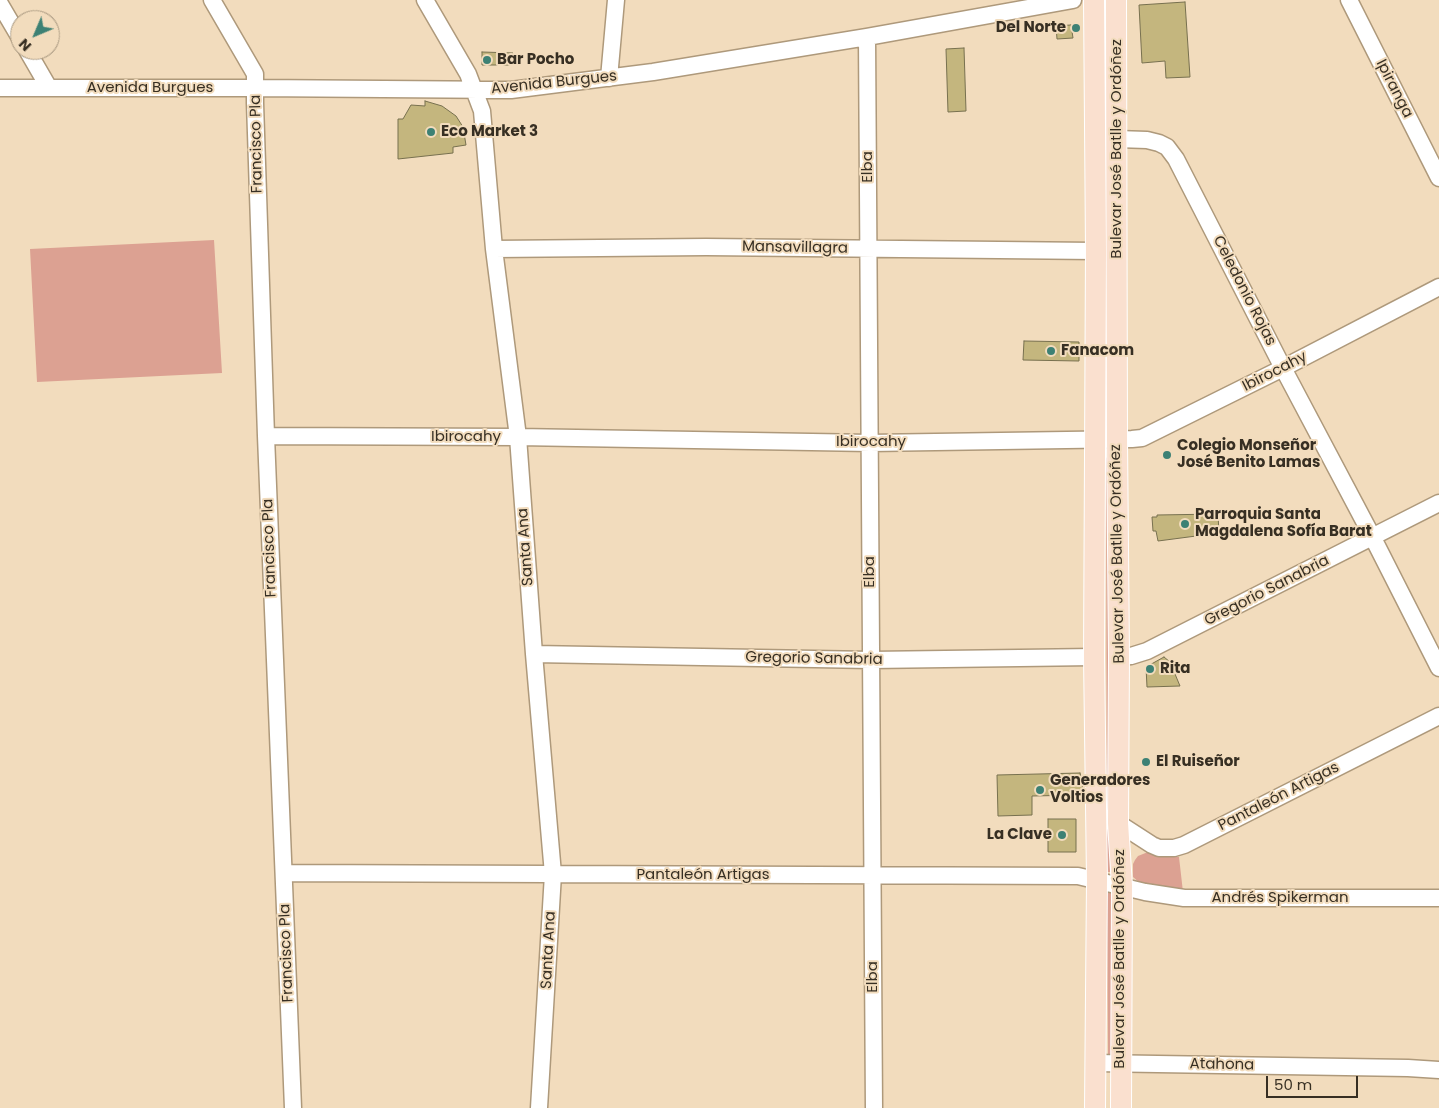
<!DOCTYPE html>
<html>
<head>
<meta charset="utf-8">
<style>
  body { margin:0 }
  #map { position:relative; width:1439px; height:1108px; overflow:hidden; background:#f2dcbd; font-family:Poppins,sans-serif }
  canvas { display:block }
  .north { position:absolute; left:10px; top:10px; width:50px; height:50px; box-sizing:border-box; background:#f2dcbd; border:1px solid #a7977f; border-radius:50%; rotate:225deg; font-size:14px; font-weight:700; line-height:20px; text-align:center; color:#372f23 }
  .north::after { content:''; display:block; margin:auto; width:18px; height:22px; background:#3d8174; clip-path:polygon(50% 0,100% 100%,50% 72%,0 100%) }
  .scale { position:absolute; left:1266px; top:1076px; width:92px; height:22px; box-sizing:border-box; border:2px solid #372f23; border-top:0; padding-left:6px; font-size:15px; line-height:18px; white-space:nowrap; color:#372f23; -webkit-text-stroke:4px #f2dcbd; paint-order:stroke }
</style>
</head>
<body>
<div id="map">
<canvas width="1439" height="1108"></canvas>
<div class="north">N</div>
<div class="scale">50 m</div>
</div>
<script>
const g = document.querySelector('canvas').getContext('2d');
g.lineJoin = 'round';
function paint(path, color) { g.fillStyle = color; g.fill(path, 'evenodd'); }
const toPath = rows => new Path2D(rows.map(r => 'M' + r).join(''));
function trace(path, color, width, dash) { g.strokeStyle = color; g.lineWidth = width; g.lineCap = dash ? 'butt' : 'round'; g.setLineDash(dash || []); g.stroke(path); }
function drawText(font, color, halo, rows, align = 'center') {
  g.font = font + ' Poppins,sans-serif'; g.lineWidth = 4; g.setLineDash([]); g.textBaseline = 'middle'; g.strokeStyle = halo; g.fillStyle = color; for (const [text, x, y, turn = 0] of rows) {
    g.save(); g.translate(x, y); g.rotate((+turn || 0) * Math.PI / 180); g.textAlign = isNaN(turn) ? turn : align; if (halo) g.strokeText(text, 0, 0); g.fillText(text, 0, 0); g.restore();
  }
}
paint(toPath([
  [1105,120,1110,120,1107,426,1105,422],
  [214,240,222,373,37,382,30,249],
  [1109,456,1113,872,1107,872,1106,458],
  [1148,852,1162,857,1179,857,1183,892,1140,883,1133,877,1133,864,1135,860,1138,856],
  [1107,893,1113,893,1113,1054,1108,1054]
]), '#dca192');
const building = toPath([
  [1185,2,1190,77,1166,78,1165,61,1142,63,1139,5,1185,2],
  [1071,25,1073,38,1057,39,1056,26,1071,25],
  [964,48,966,111,948,112,946,49,964,48],
  [482,52,513,53,512,65,482,65,482,52],
  [425,101,442,106,456,116,463,127,466,145,453,147,453,153,398,159,398,119,403,119,411,105,425,106,425,101],
  [1024,341,1079,342,1079,361,1023,360,1024,341],
  [1218,514,1219,533,1158,541,1156,531,1153,531,1152,517,1157,517,1157,515,1218,514],
  [1164,657,1170,662,1180,686,1147,687,1146,667,1164,657],
  [1080,773,1083,785,1080,795,1032,796,1032,815,998,816,997,775,1080,773],
  [1048,819,1076,819,1076,852,1048,852,1048,819]
]);
paint(building, '#c4b67e');
trace(building, '#77704f', 1);
const minor = toPath([
  [212,0,255,74,255,103,266,436,293,1108],
  [425,0,468,74,482,111,494,249,518,437,534,654,553,874,539,1108],
  [1349,0,1439,178],
  [0,4,20,38],
  [867,37,874,1108],
  [27,50,49,88],
  [609,78,616,0],
  [0,88,256,88,511,90,653,72,867,37,1073,0],
  [1117,139,1147,140,1159,143,1167,147,1176,159,1283,368,1373,538,1439,668],
  [494,249,706,247,1096,251],
  [266,436,518,437,870,443,1132,439,1142,438,1283,368,1439,287],
  [534,654,871,660,1094,657],
  [1119,657,1131,656,1147,651,1439,503],
  [1118,823,1152,845,1159,848,1174,848,1184,845,1439,716],
  [284,873,1078,876,1145,892,1184,898,1439,898],
  [1095,1063,1408,1068,1439,1070]
]);
const major = toPath([
  [1094,0,1096,251,1094,657,1097,880,1095,1108],
  [1116,0,1117,439,1119,657,1118,823,1122,886,1121,1108]
]);
trace(minor, '#ae997b', 19);
trace(major, '#fff', 22);
trace(minor, '#fff', 16);
trace(major, '#fae0cf', 20);
for (const [x, y, r, color] of [
  [1076,28,5,"#3d8174"],
  [487,60,5,"#3d8174"],
  [431,132,5,"#3d8174"],
  [1051,351,5,"#3d8174"],
  [1167,455,5,"#3d8174"],
  [1185,524,5,"#3d8174"],
  [1150,669,5,"#3d8174"],
  [1146,762,5,"#3d8174"],
  [1040,790,5,"#3d8174"],
  [1062,835,5,"#3d8174"]
]) { const dot = new Path2D(); dot.arc(x, y, r, 0, 2 * Math.PI); g.fillStyle = color; g.fill(dot); trace(dot, '#f2dcbd', 2); }
drawText('bold 15px', '#372f23', '#f2dcbd', [
  ["Del Norte",1066,28,"right"],
  ["Bar Pocho",497,60],
  ["Eco Market 3",441,132],
  ["Fanacom",1061,351],
  ["Colegio Monseñor",1177,446],
  ["José Benito Lamas",1177,463],
  ["Parroquia Santa",1195,515],
  ["Magdalena Sofía Barat",1195,532],
  ["Rita",1160,669],
  ["El Ruiseñor",1156,762],
  ["Generadores",1050,781],
  ["Voltios",1050,798],
  ["La Clave",1052,835,"right"]
], 'left');
drawText('15px', '#372f23', '#f2dcbd', [
  ["Avenida Burgues",554,83,-6],
  ["Avenida Burgues",150,88],
  ["Ipiranga",1394,89,63],
  ["Francisco Pla",257,144,-91],
  ["Bulevar José Batlle y Ordóñez",1117,149,-90],
  ["Elba",868,167,-90],
  ["Mansavillagra",795,248,1],
  ["Celedonio Rojas",1244,291,63],
  ["Ibirocahy",1275,372,-27],
  ["Ibirocahy",466,437],
  ["Ibirocahy",871,442],
  ["Santa Ana",526,547,-94],
  ["Francisco Pla",270,548,-92],
  ["Bulevar José Batlle y Ordóñez",1118,554,-91],
  ["Elba",870,572,-90],
  ["Gregorio Sanabria",1267,591,-27],
  ["Gregorio Sanabria",814,659,1],
  ["Pantaleón Artigas",1279,797,-27],
  ["Pantaleón Artigas",703,875],
  ["Andrés Spikerman",1280,898],
  ["Santa Ana",549,950,-87],
  ["Francisco Pla",287,953,-92],
  ["Bulevar José Batlle y Ordóñez",1120,959,-90],
  ["Elba",873,977,-90],
  ["Atahona",1222,1065,1]
]);
</script>
</body>
</html>
